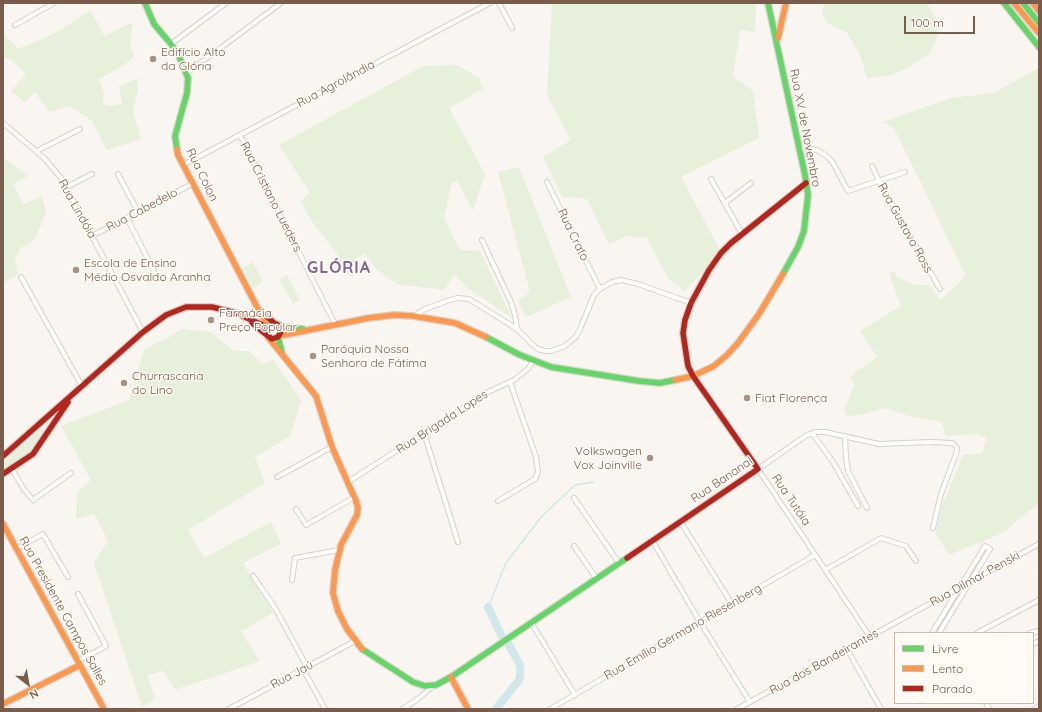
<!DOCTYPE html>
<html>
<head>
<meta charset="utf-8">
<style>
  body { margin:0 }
  #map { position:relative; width:1042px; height:712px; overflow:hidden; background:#f9f5f0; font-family:Quicksand,sans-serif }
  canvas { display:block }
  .frame { position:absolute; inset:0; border:4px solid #7a5c4d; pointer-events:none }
  .legend { position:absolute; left:894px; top:632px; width:140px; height:72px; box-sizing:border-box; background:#fffaf3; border:1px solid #cabbb1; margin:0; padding:5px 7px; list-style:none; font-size:12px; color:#7a5c4d }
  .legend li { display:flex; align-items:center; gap:8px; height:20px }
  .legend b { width:20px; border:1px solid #cabbb1 }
  .north { position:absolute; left:8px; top:664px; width:40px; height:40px; -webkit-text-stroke:3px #fffaf3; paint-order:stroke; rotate:149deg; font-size:11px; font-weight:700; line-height:16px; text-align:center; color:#7a5c4d }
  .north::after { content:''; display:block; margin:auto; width:14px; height:18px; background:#7a5c4d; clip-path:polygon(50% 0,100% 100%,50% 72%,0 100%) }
  .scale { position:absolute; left:904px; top:16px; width:71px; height:18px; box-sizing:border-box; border:2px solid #7a5c4d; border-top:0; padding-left:5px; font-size:12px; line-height:14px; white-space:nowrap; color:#7a5c4d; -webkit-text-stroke:3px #fffaf3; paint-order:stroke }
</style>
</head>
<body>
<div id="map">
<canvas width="1042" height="712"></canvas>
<div class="frame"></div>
<ul class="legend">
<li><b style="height:5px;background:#63d668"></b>Livre</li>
<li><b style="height:5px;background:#ff974d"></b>Lento</li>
<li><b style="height:5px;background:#b3261e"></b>Parado</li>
</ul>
<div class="north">N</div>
<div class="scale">100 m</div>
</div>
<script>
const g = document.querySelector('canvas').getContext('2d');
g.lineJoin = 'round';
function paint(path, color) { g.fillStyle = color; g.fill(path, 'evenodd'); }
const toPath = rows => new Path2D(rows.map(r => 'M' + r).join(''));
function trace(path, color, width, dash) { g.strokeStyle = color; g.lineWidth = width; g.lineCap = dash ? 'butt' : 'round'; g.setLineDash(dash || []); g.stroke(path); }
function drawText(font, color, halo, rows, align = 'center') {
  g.font = font + ' Quicksand,sans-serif'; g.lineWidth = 3; g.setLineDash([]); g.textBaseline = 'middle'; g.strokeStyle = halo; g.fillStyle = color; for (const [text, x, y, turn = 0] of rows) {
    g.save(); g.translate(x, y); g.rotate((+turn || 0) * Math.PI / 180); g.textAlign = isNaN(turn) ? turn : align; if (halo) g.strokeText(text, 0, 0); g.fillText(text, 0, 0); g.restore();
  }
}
paint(toPath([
  [552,3,756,3,755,32,740,30,733,76,753,91,759,138,681,177,719,248,704,271,685,291,669,280,647,238,627,236,609,244,587,199,562,197,543,157,571,140,547,95],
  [824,3,927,3,936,18,938,35,930,53,906,69,887,76,867,78,860,55,847,33,829,24,822,14],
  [90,10,105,36,133,22,130,44,134,57,121,67,99,79,104,95,102,104,110,106,122,104,119,87,137,78,138,89,133,111,141,139,107,150,92,121,70,106,49,112,35,92,25,102,11,91,26,74,11,60,3,57,3,32,18,49,54,34],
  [457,65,479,78,483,89,449,108,485,174,473,210,457,181,451,184,444,218,460,250,480,251,512,318,465,286,455,275,444,290,397,284,376,269,365,254,354,259,353,278,341,269,338,255,315,226,300,201,310,193,279,145,423,66],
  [1039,68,1039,505,1029,511,1004,532,989,539,960,550,950,555,935,534,942,506,963,455,982,453,987,438,976,434,946,436,941,421,912,417,885,408,859,415,846,416,844,411,854,385,851,377,854,373,877,357,860,331,901,306,889,274,895,270,897,277,916,285,930,285,940,300,958,284,965,274,894,128,883,122,951,98,994,93],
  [3,157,28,176,13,184,23,205,42,196,46,212,35,239,19,250,15,261,18,274,3,283],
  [519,167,571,297,526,317,518,301,530,292,498,172],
  [253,262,263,282,253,288,243,268],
  [287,275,300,300,293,304,279,279],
  [183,329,211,332,234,351,249,351,264,365,273,359,301,400,290,436,255,457,265,483,188,530,204,558,271,522,281,544,243,563,273,613,241,631,260,661,175,690,163,671,147,675,155,698,142,707,94,563,108,541,94,514,76,519,77,493,91,480,61,426,129,400,144,350],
  [41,429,44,429,44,432,36,445,29,455,3,471,3,463]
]), '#e7f0db');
trace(toPath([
  [488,607,506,563,542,516,575,485,594,482]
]), '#d0e8ea', 1.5);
trace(toPath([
  [488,607,501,635],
  [496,709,520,679,520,665,509,645]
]), '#d0e8ea', 8);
const street = toPath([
  [499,3,512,28],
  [15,25,54,3],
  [171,44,226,3],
  [187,73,281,3],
  [3,123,44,158,61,178,143,332],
  [240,135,335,324],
  [800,149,806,148,817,150,828,157,833,163,848,191,905,172],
  [37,151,80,129],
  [183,165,490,3],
  [872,166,879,181,940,289],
  [118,174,138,212],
  [711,179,742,234],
  [547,182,600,289],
  [67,187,92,174],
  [725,203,751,183],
  [127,218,157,277],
  [92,236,192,184],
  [482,240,511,302,515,315,517,329],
  [21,277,82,386],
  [414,316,425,309,447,301,457,298,469,299,517,329,533,345,538,349,545,351,551,351,565,346,576,337,580,329,594,295,600,289,612,282,621,280,638,284,691,303],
  [424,433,458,542],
  [812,433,833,462,858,506],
  [845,436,846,458,848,471,867,508],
  [12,469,23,488,33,500,71,473],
  [277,477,332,447],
  [348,482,486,393,514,380,528,369,533,361],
  [574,498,619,563],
  [498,501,535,479,538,472,536,457,510,382],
  [296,509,306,525,355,497],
  [680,521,732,604],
  [652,540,700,622,750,702],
  [574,546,596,578],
  [16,549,43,534,68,577],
  [825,570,881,538,906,546,916,561],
  [253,576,275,608,307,667],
  [292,580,295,558,339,550],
  [531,622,575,695],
  [932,633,985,546,990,549,939,633],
  [977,633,1039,600],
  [1030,633,1039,631],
  [870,637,758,469,807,435,816,432,825,432,879,444,930,442,952,443,956,446,957,449,956,454,941,494,933,528],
  [1033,644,1039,641],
  [847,649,881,709],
  [78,661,106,646,78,594],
  [303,669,325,709],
  [986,703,989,709],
  [229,709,355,641],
  [403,709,419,698,433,686],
  [550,709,815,555],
  [737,709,1039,544],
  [1034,709,1039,706]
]);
const fast = toPath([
  [145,3,154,24,171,44,179,56,188,78,187,93,175,136,177,149],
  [768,3,805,175,808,195,804,231,798,247,783,274],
  [1004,3,1039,47],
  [1023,3,1039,23],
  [266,329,269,325,274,323,285,327,303,329],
  [278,337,282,353],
  [486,337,520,355,551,367,639,381,660,383,675,380],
  [362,649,413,682,425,686,436,685,451,677,627,558]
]);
const slow = toPath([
  [1014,3,1039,33],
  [1033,3,1039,11],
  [778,38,786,3],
  [177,149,178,155,267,326],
  [279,336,369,318,394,315,413,316,455,323,486,337],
  [268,337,316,396,332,447,356,501,358,508,357,515,341,545,335,570,333,593,338,611,347,629,362,649],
  [675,380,693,376,714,366,727,355,738,343,759,314,783,274],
  [3,524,80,665,3,704],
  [80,665,104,709],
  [451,677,468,709]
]);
const jam = toPath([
  [262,312,274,323],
  [252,323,272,339,278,337,281,332,280,327,276,324],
  [693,376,688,366,683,333,685,320,691,303,709,270,721,253,731,243,806,183],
  [3,456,143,332,166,315,186,307,212,307,236,313,267,327],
  [3,474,33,454,68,402],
  [627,558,758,469,693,376]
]);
trace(street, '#d7d1cb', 6);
trace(fast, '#d9d2cb', 8);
trace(slow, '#d9d2cb', 8);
trace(jam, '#d9d2cb', 8);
trace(street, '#fefefd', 4);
trace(fast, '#63d668', 5.5);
trace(slow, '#ff974d', 5.5);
trace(jam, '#b3261e', 5.5);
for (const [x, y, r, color] of [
  [153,59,4,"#a69286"],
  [76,270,4,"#a69286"],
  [211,320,4,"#a69286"],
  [313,356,4,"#a69286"],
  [124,383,4,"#a69286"],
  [747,398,4,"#a69286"],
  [650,458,4,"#a69286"]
]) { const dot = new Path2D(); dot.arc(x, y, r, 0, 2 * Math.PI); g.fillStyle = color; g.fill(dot); trace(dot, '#fffaf3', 1.5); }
drawText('12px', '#7a5c4d', '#fffaf3', [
  ["Edifício Alto",161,52],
  ["da Glória",161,66],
  ["Escola de Ensino",84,263],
  ["Médio Osvaldo Aranha",84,277],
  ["Farmácia",219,313],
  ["Preço Popular",219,327],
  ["Paróquia Nossa",321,349],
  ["Senhora de Fátima",321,363],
  ["Churrascaria",132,376],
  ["do Lino",132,390],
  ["Fiat Florença",755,398],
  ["Volkswagen",642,451,"right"],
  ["Vox Joinville",642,465,"right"]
], 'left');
drawText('12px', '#7a5c4d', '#fffaf3', [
  ["Rua Agrolândia",336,84,-28],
  ["Rua XV de Novembro",805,128,79],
  ["Rua Colon",202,175,64],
  ["Rua Cristiano Lueders",271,197,63],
  ["Rua Lindóia",77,209,61],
  ["Rua Cabedelo",142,210,-28],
  ["Rua Gustavo Ross",905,228,61],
  ["Rua Crato",573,235,64],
  ["Rua Brigada Lopes",442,422,-33],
  ["Rua Bananal",722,480,-34],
  ["Rua Tutóia",791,500,56],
  ["Rua Dilmar Penski",975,579,-29],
  ["Rua Presidente Campos Salles",63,611,61],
  ["Rua Emílio Germano Riesenberg",683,632,-30],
  ["Rua dos Bandeirantes",824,662,-29],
  ["Rua Jaú",292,675,-28]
]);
g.letterSpacing = '1px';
drawText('bold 16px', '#846695', '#fffaf3', [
  ["GLÓRIA",339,268]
]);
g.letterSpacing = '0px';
</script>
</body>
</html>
